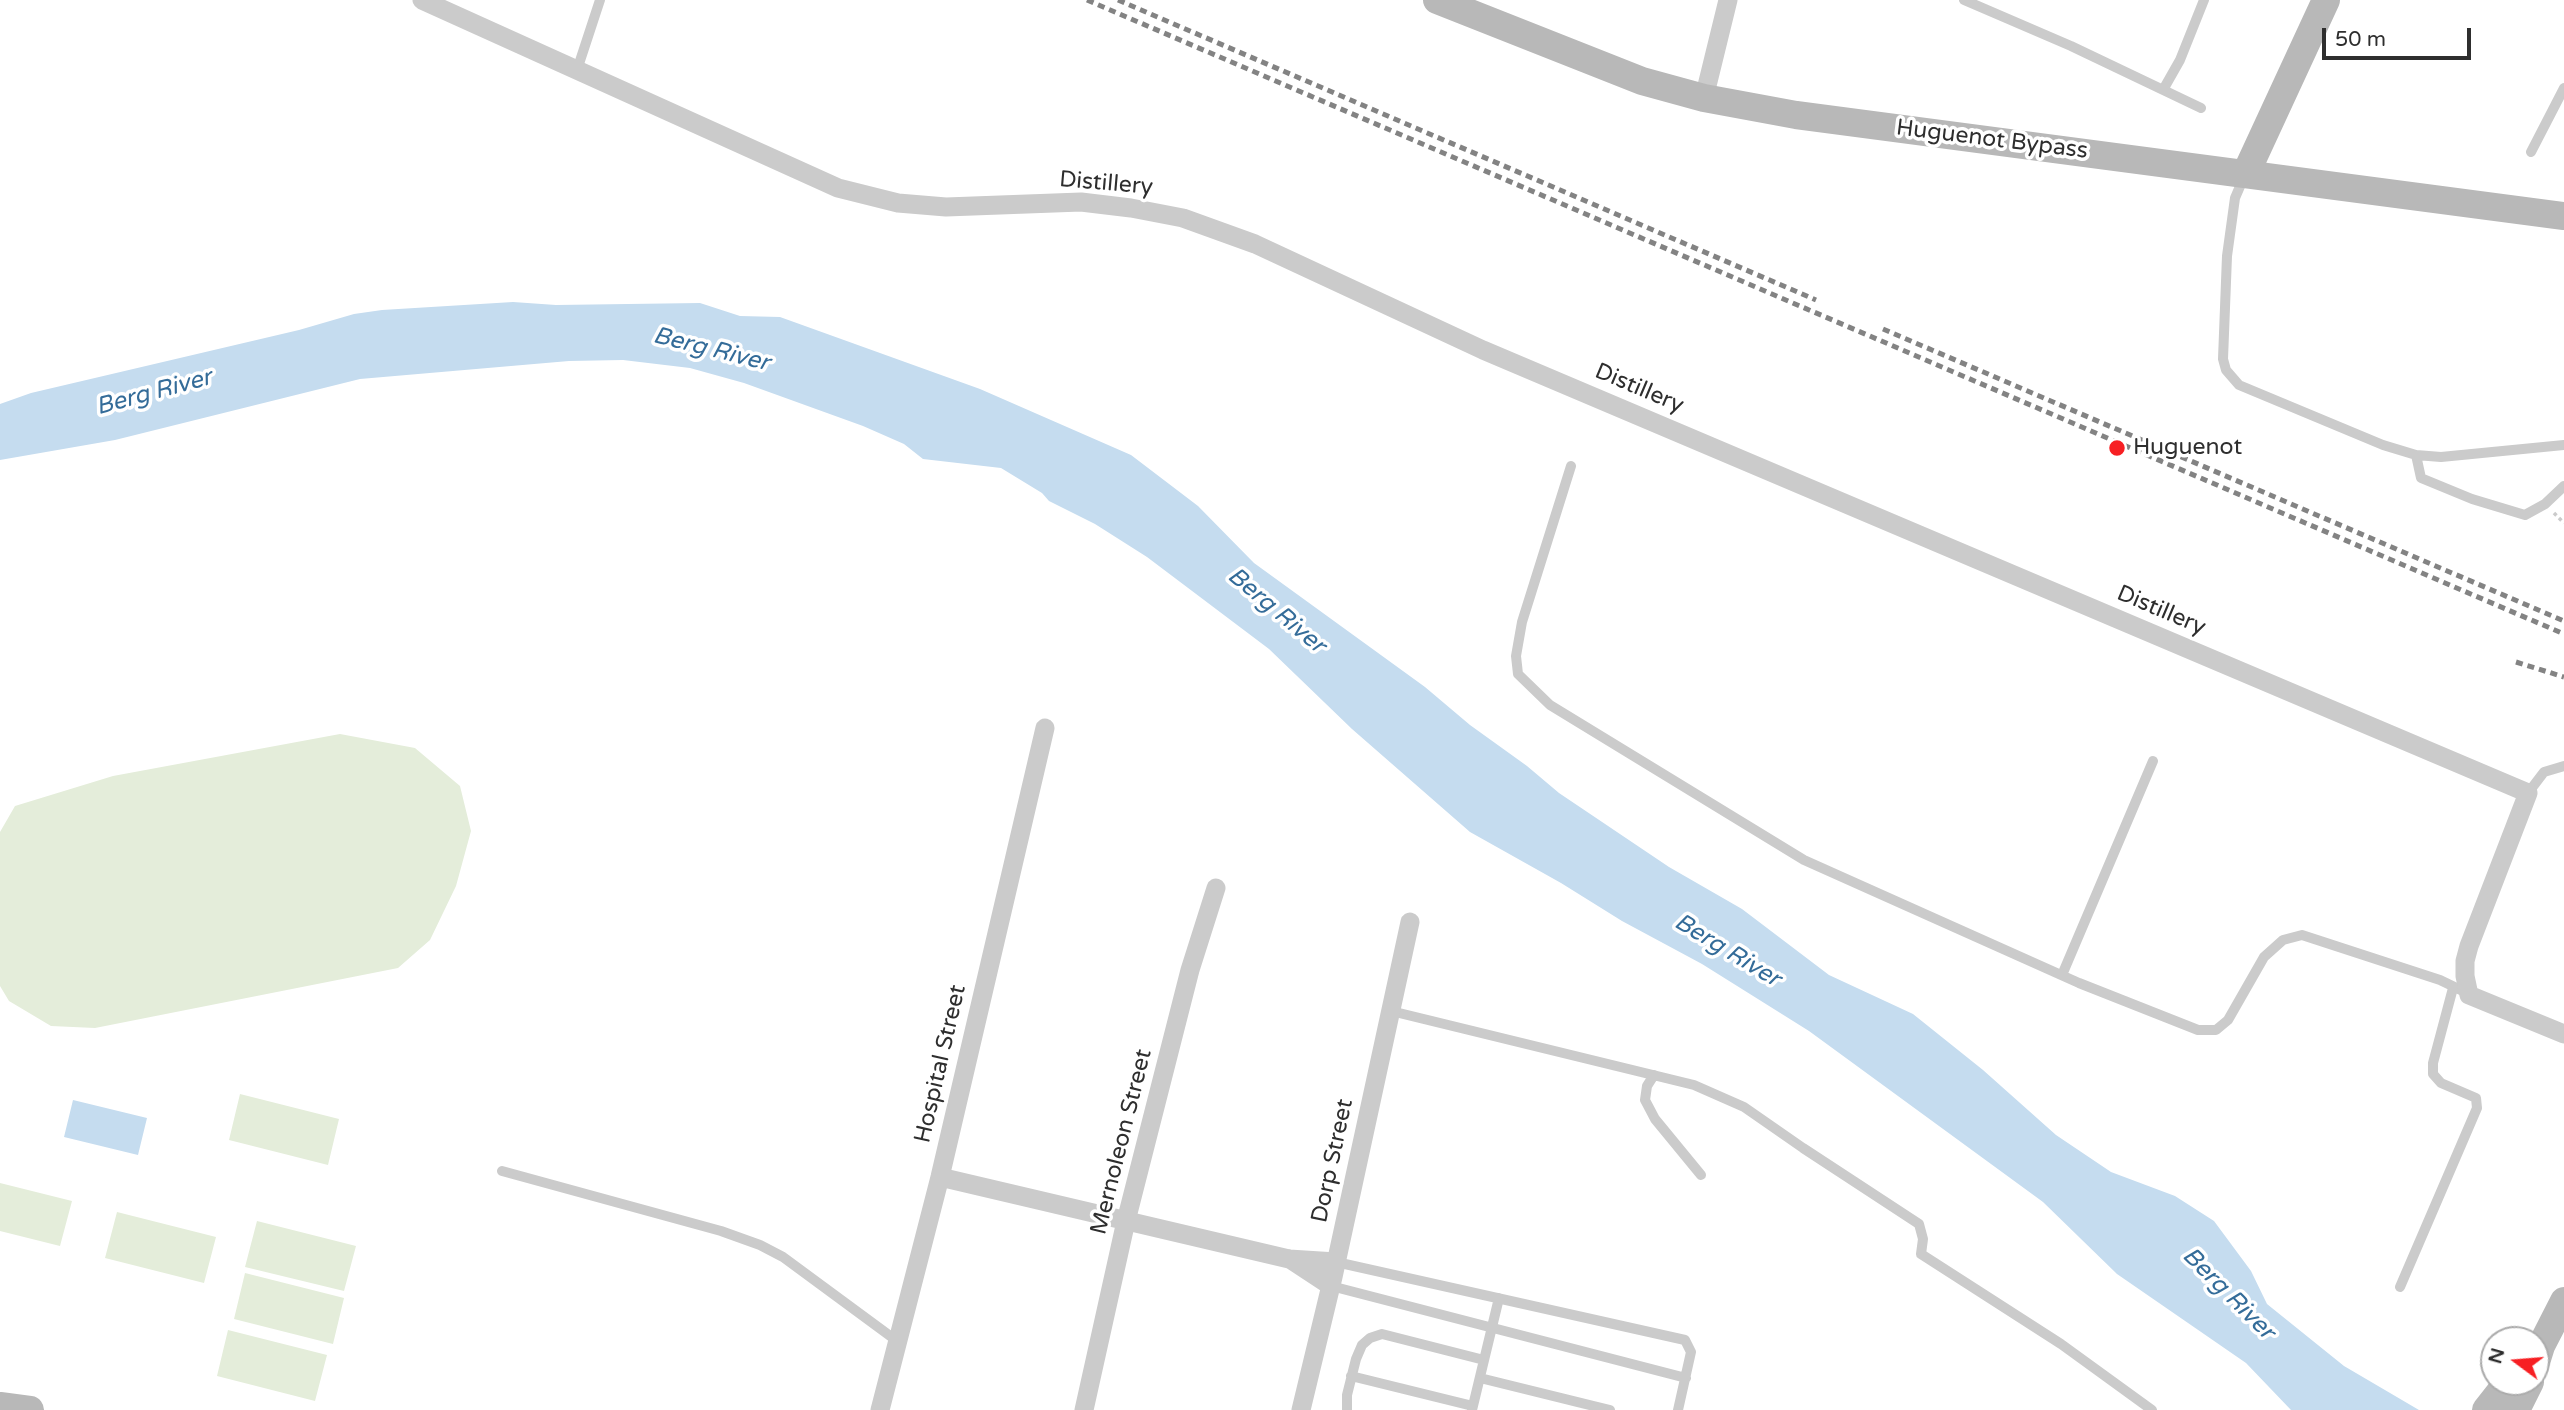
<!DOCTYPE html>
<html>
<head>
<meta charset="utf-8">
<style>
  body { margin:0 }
  #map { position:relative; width:2564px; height:1410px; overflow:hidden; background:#fff; font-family:"Varela Round",sans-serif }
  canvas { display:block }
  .north { position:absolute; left:2480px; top:1326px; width:70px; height:70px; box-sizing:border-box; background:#fff; border:2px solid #ababab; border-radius:50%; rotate:286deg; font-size:19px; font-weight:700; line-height:28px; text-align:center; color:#2e2e2e }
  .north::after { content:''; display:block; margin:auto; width:24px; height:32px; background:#f71f23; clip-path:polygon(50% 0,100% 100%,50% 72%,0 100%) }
  .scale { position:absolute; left:2322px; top:28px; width:149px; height:32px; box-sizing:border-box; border:4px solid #2e2e2e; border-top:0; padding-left:9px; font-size:21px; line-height:24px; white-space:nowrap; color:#2e2e2e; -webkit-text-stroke:5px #fff; paint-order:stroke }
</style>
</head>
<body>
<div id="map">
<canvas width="2564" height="1410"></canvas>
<div class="north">N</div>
<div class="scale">50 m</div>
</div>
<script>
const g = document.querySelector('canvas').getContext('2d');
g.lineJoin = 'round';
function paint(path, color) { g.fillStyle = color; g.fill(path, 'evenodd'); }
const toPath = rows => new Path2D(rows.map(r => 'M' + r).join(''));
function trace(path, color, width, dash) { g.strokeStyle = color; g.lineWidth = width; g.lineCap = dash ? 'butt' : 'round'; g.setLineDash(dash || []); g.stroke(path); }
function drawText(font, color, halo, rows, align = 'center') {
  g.font = font + ' "Varela Round",sans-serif'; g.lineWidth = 7; g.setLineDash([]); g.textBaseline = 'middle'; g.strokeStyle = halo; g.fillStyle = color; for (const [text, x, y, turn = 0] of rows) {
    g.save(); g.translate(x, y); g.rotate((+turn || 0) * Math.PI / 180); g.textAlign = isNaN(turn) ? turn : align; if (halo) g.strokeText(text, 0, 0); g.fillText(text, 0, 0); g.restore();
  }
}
paint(toPath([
  [340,734,415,748,460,786,471,831,456,886,430,940,398,968,95,1028,51,1026,9,1001,0,986,0,832,15,806,113,776],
  [240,1094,339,1119,328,1165,229,1140],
  [0,1183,72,1201,60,1246,0,1231],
  [117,1212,216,1237,204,1283,105,1258],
  [257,1221,356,1246,344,1291,245,1267],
  [245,1273,344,1298,333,1344,234,1319],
  [228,1330,327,1355,315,1401,217,1376]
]), '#e4edda');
paint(toPath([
  [513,302,556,305,700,303,740,316,780,317,980,389,1131,455,1198,506,1254,563,1425,687,1470,725,1527,766,1559,793,1669,867,1742,909,1829,975,1913,1014,1983,1070,2056,1135,2111,1172,2175,1196,2214,1221,2251,1271,2267,1304,2344,1366,2419,1410,2291,1410,2246,1363,2117,1274,2043,1202,1809,1031,1702,964,1622,921,1561,883,1470,832,1352,729,1269,649,1147,557,1095,524,1049,501,1042,493,1001,468,923,459,904,444,863,426,744,383,690,368,623,360,569,361,360,379,115,440,0,460,0,404,31,393,299,330,354,314,382,310],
  [73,1100,147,1118,138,1155,64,1137]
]), '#c5dcef');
trace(toPath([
  [2554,513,2564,523]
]), '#cbcbcb', 3.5, [3.5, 3.5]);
trace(toPath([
  [1964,0,2071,46,2201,108],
  [577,70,600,0],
  [2163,90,2180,60,2204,0],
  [2531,152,2564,88],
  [2244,177,2235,198,2227,256,2223,359,2226,370,2239,385,2383,445,2416,455,2441,457,2564,445],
  [2416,455,2421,478,2472,499,2525,515,2545,504,2564,486],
  [1571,466,1522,622,1516,656,1518,674,1550,705,1804,860,2079,983,2198,1030,2216,1030,2228,1020,2264,957,2283,940,2302,935,2440,980,2469,994],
  [2528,793,2544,772,2564,766],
  [2062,975,2153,761],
  [1391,1011,1694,1085,1744,1107,1803,1148,1919,1224,1923,1239,1921,1254,2061,1344,2152,1410],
  [1654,1075,1647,1086,1645,1100,1655,1119,1701,1175],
  [502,1171,721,1231,760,1245,783,1257,897,1341],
  [1336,1262,1685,1340,1691,1352,1678,1410],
  [1331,1286,1686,1378],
  [2400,1287,2477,1108,2476,1098,2441,1083,2433,1074,2433,1063,2453,988],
  [1351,1376,1473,1406],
  [1480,1378,1610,1410],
  [1347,1410,1347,1395,1356,1359,1362,1345,1370,1338,1382,1334,1484,1360],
  [1472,1410,1499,1298]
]), '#cbcbcb', 10);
trace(toPath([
  [422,0,838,188,898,203,946,207,1081,202,1131,208,1183,218,1255,244,1483,350,2528,793,2469,946,2465,961,2465,976,2469,995,2564,1034],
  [1704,98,1728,0],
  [940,1177,1289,1259,1336,1262],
  [1290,1259,1331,1286],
  [880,1410,940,1177,1045,728],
  [1084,1410,1126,1221,1190,970,1216,888],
  [1301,1410,1333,1277,1410,922]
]), '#cbcbcb', 19);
trace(toPath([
  [1437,0,1642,81,1704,98,1796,115,2564,216],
  [2246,173,2326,0],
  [2536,1362,2541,1346,2564,1301],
  [0,1406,30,1410],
  [2486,1410,2508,1382],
  [2516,1410,2530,1382]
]), '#b8b8b8', 28);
trace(toPath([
  [1087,0,2564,634],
  [1118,0,1816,300],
  [1883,329,2564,621],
  [2516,662,2564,677]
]), '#838383', 5, [7, 5]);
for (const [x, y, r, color] of [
  [2117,448,9,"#f71f23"]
]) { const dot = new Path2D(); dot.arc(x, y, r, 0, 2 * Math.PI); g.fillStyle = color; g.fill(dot); trace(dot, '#fff', 2.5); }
drawText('23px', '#2e2e2e', '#fff', [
  ["Huguenot Bypass",1992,140,7],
  ["Distillery",1106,184,5],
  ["Distillery",1639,389,23],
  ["Distillery",2161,611,23],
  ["Hospital Street",941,1064,-77],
  ["Mernoleon Street",1122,1142,-76],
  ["Dorp Street",1333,1161,-78]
]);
drawText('23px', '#2e2e2e', '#fff', [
  ["Huguenot",2133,448]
], 'left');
drawText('italic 24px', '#346c99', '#fff', [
  ["Berg River",711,350,14],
  ["Berg River",154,393,-15],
  ["Berg River",1276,611,40],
  ["Berg River",1727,951,31],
  ["Berg River",2228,1294,45]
]);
</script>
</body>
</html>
